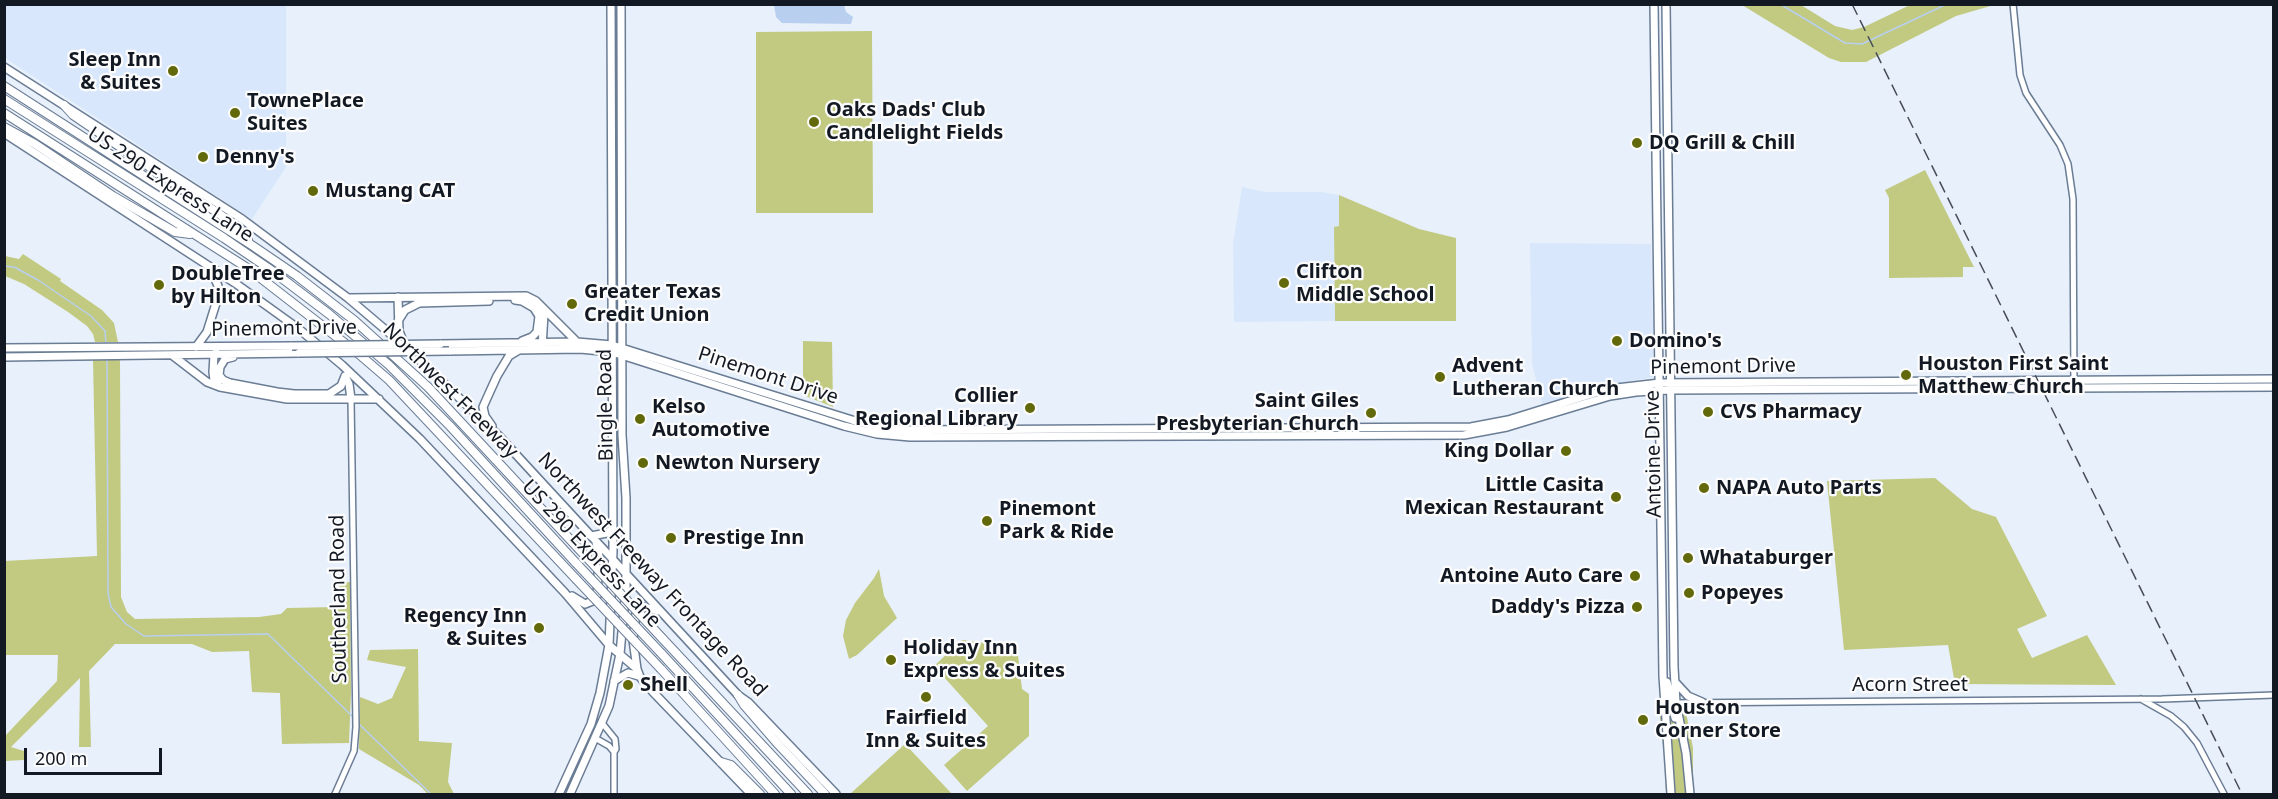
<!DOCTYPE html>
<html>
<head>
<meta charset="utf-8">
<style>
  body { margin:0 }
  #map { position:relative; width:2278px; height:799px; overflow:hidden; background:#e8f0fb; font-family:"Noto Sans",sans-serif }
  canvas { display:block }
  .frame { position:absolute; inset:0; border:6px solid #131923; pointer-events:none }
  .scale { position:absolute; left:24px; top:748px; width:138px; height:27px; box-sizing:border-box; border:3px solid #131923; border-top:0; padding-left:8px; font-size:18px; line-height:21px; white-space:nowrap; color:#131923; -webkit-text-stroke:4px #fcfcfc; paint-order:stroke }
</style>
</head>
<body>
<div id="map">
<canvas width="2278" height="799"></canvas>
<div class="frame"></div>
<div class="scale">200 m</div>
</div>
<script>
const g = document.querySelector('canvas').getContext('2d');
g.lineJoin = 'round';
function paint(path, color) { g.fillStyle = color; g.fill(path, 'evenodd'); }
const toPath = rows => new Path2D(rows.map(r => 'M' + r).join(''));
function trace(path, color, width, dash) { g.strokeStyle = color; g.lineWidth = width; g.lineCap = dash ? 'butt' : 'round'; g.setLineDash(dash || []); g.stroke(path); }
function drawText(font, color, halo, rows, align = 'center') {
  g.font = font + ' "Noto Sans",sans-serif'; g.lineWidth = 4.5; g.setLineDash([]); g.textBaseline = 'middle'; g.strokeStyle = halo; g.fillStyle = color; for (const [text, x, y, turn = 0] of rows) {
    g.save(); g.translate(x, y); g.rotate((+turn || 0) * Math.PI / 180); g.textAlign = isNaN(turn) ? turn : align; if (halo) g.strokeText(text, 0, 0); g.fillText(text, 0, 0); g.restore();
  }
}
paint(toPath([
  [4,5,286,5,286,167,252,219,5,58],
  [1242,187,1265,192,1321,192,1339,195,1339,227,1334,227,1335,321,1234,322,1233,244],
  [1530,243,1651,244,1654,377,1592,388,1542,404,1532,363]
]), '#d8e7fb');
paint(toPath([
  [1742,5,1801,5,1835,26,1852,30,1864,27,1910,5,1994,5,1956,16,1866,62,1841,62,1829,58],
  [872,31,873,213,756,213,756,32],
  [1925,170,1974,267,1963,267,1963,277,1889,278,1889,198,1885,190],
  [1339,195,1419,229,1456,238,1456,321,1335,321,1334,227,1339,226],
  [23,254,61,279,60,281,102,310,114,323,118,342,95,342,93,334,87,326,68,312,24,284,5,276,5,256,19,259],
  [803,341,832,342,833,407,803,395],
  [93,359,120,360,121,597,127,612,135,619,259,617,281,614,287,608,337,607,340,583,350,582,351,693,349,743,282,744,280,693,252,692,249,651,212,652,192,644,115,644,89,671,91,747,79,747,80,678,11,747,24,751,24,760,5,761,5,736,57,681,58,655,5,655,4,561,97,556],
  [1935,478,1972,509,1996,517,2047,616,2017,629,2032,658,2087,635,2116,685,1955,684,1948,645,1844,650,1827,481],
  [879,569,884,596,897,618,857,655,849,659,843,636,846,620,855,603,874,578],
  [962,640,1017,647,1022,689,1029,694,1029,736,967,791,944,765,988,726,934,666],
  [418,649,419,741,452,743,448,782,454,794,428,794,419,785,359,749,360,697,378,704,392,698,406,667,367,660,370,650],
  [1685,707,1693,748,1693,794,1666,794,1665,765,1659,708],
  [905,744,952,794,850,794]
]), '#c1ca80');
paint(toPath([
  [774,5,844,5,846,12,853,17,851,24,782,23,776,17]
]), '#b9cfef');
trace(toPath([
  [1780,4,1845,43,1862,44,1947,4],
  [4,266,14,267,38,280,91,316,105,331,106,344],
  [107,357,108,593,111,607,126,624,144,636,268,634,354,718],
  [359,724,431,794]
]), '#b9cfef', 1.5);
const minor = toPath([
  [2013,4,2020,75,2026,93,2060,145,2068,164,2073,199,2074,388],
  [2141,699,2171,716,2184,727,2197,743,2224,794],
  [1672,703,2162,699,2274,695],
  [602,723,615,739,616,749,614,752],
  [595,738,609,746,614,752,614,794],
  [335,794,354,751,356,727,351,399]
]);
const major = toPath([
  [1654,4,1663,676,1671,794],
  [1666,4,1674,667,1676,703,1686,753,1690,794],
  [4,67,242,219,348,298,407,348,498,435,738,695,748,702,836,794],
  [4,133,235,283,299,329,342,365,420,439,565,593,609,645,637,669,640,677,653,692,751,794],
  [398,297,399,331,405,346],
  [349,298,526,296,536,301,577,342],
  [515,300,522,301,534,308,539,316,537,332,532,337,522,341],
  [541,308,544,314,542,347],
  [398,321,405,310,419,303,489,301],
  [440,344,577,342,612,345,852,420,878,427,910,430,1471,427,1508,420,1608,389,1660,383,2274,379],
  [196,347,207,332,217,300,218,286,211,269],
  [4,348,292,346],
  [449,351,580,349,612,352,844,426,877,434,910,437,1464,435,1507,427,1610,396,1636,392,1669,390,2274,387],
  [216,352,214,355,213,372,214,380,219,386],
  [172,355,207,382,220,387,287,399,379,399],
  [4,357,299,353],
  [233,357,225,359,220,367,219,375,223,380,230,383,277,392,294,394,329,394,341,386,345,376],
  [345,376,349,384,351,399],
  [492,426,485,416,483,407,487,398,497,376,509,356,519,350],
  [591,536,607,533,613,528],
  [572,596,585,604,595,600,597,596,599,556,596,542],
  [637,669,633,640,636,613,640,608,645,607,658,611],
  [614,681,628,673,639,676],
  [1667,682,1675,718],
  [1676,683,1688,696,1702,702],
  [559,794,591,724,600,693,609,645,613,551,611,4],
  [570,794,609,706,620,654,626,587,626,498,622,435,621,4]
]);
const highway = toPath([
  [4,86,253,246,297,276,355,321,428,387,577,547],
  [4,99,224,238,271,270,329,314,389,365,450,426,576,563],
  [64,105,73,115,237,226,248,240],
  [4,113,249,269,360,355,389,380,576,579],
  [4,127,35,144,113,196,175,232,190,234],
  [662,638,808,794],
  [661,653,791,794],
  [661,669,775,794],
  [738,695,744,705,776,742,825,794],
  [721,762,731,765,760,794]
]);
trace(minor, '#6b7d95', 8);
trace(major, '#6b7d95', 10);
trace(highway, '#6b7d95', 10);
trace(minor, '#fff', 5);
trace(major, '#fff', 7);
trace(highway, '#fff', 8);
trace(toPath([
  [1852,4,2242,794]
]), '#474d58', 1.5, [12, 6]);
const majorBridge = toPath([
  [292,346,440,344],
  [299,353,449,351]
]);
const highwayBridge = toPath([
  [577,547,662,638],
  [576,563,661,653],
  [576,579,661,669]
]);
trace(majorBridge, '#6b7d95', 10, []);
trace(highwayBridge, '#6b7d95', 10, []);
trace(majorBridge, '#fff', 7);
trace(highwayBridge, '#fff', 8);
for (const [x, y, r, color] of [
  [173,71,6,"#62690a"],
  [235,113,6,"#62690a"],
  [814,122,6,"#62690a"],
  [1637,143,6,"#62690a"],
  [203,157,6,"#62690a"],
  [313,191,6,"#62690a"],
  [1284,283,6,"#62690a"],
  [159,285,6,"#62690a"],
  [572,304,6,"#62690a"],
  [1617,341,6,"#62690a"],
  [1906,375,6,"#62690a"],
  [1440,377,6,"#62690a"],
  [1030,408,6,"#62690a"],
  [1708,412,6,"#62690a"],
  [1371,413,6,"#62690a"],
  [640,419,6,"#62690a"],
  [1566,451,6,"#62690a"],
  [643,463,6,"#62690a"],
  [1704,488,6,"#62690a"],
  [1616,497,6,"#62690a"],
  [987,521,6,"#62690a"],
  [671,538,6,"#62690a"],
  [1688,558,6,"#62690a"],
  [1635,576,6,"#62690a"],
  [1689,593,6,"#62690a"],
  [1637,607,6,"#62690a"],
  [539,628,6,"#62690a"],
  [891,660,6,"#62690a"],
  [628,685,6,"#62690a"],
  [926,697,6,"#62690a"],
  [1643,720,6,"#62690a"]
]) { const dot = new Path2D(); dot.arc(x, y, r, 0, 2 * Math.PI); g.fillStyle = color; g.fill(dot); trace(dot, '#fcfcfc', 2); }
drawText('bold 20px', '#131923', '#fcfcfc', [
  ["Sleep Inn",161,60,"right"],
  ["& Suites",161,83,"right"],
  ["TownePlace",247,101],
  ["Suites",247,124],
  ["Oaks Dads' Club",826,110],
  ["Candlelight Fields",826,133],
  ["DQ Grill & Chill",1649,143],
  ["Denny's",215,157],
  ["Mustang CAT",325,191],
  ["Clifton",1296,272],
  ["Middle School",1296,295],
  ["DoubleTree",171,274],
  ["by Hilton",171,297],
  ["Greater Texas",584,292],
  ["Credit Union",584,315],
  ["Domino's",1629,341],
  ["Houston First Saint",1918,364],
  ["Matthew Church",1918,387],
  ["Advent",1452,366],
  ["Lutheran Church",1452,389],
  ["Collier",1018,396,"right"],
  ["Regional Library",1018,419,"right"],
  ["Saint Giles",1359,401,"right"],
  ["Presbyterian Church",1359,424,"right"],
  ["Kelso",652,407],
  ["Automotive",652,430],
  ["CVS Pharmacy",1720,412],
  ["King Dollar",1554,451,"right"],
  ["Newton Nursery",655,463],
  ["Little Casita",1604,485,"right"],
  ["Mexican Restaurant",1604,508,"right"],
  ["NAPA Auto Parts",1716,488],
  ["Pinemont",999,509],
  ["Park & Ride",999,532],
  ["Prestige Inn",683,538],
  ["Whataburger",1700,558],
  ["Antoine Auto Care",1623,576,"right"],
  ["Popeyes",1701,593],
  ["Daddy's Pizza",1625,607,"right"],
  ["Regency Inn",527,616,"right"],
  ["& Suites",527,639,"right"],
  ["Holiday Inn",903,648],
  ["Express & Suites",903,671],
  ["Shell",640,685],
  ["Houston",1655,708],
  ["Corner Store",1655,731],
  ["Fairfield",926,718,"center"],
  ["Inn & Suites",926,741,"center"]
], 'left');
drawText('20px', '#131923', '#fcfcfc', [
  ["US 290 Express Lane",170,185,33],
  ["Pinemont Drive",284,329,-1],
  ["Pinemont Drive",1723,367,-1],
  ["Pinemont Drive",768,376,18],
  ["Northwest Freeway",450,391,45],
  ["Bingle Road",606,405,-91],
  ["Antoine Drive",1654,454,-91],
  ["US 290 Express Lane",591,554,47],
  ["Northwest Freeway Frontage Road",652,575,47],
  ["Southerland Road",339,599,-91],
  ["Acorn Street",1910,685]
]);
</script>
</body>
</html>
